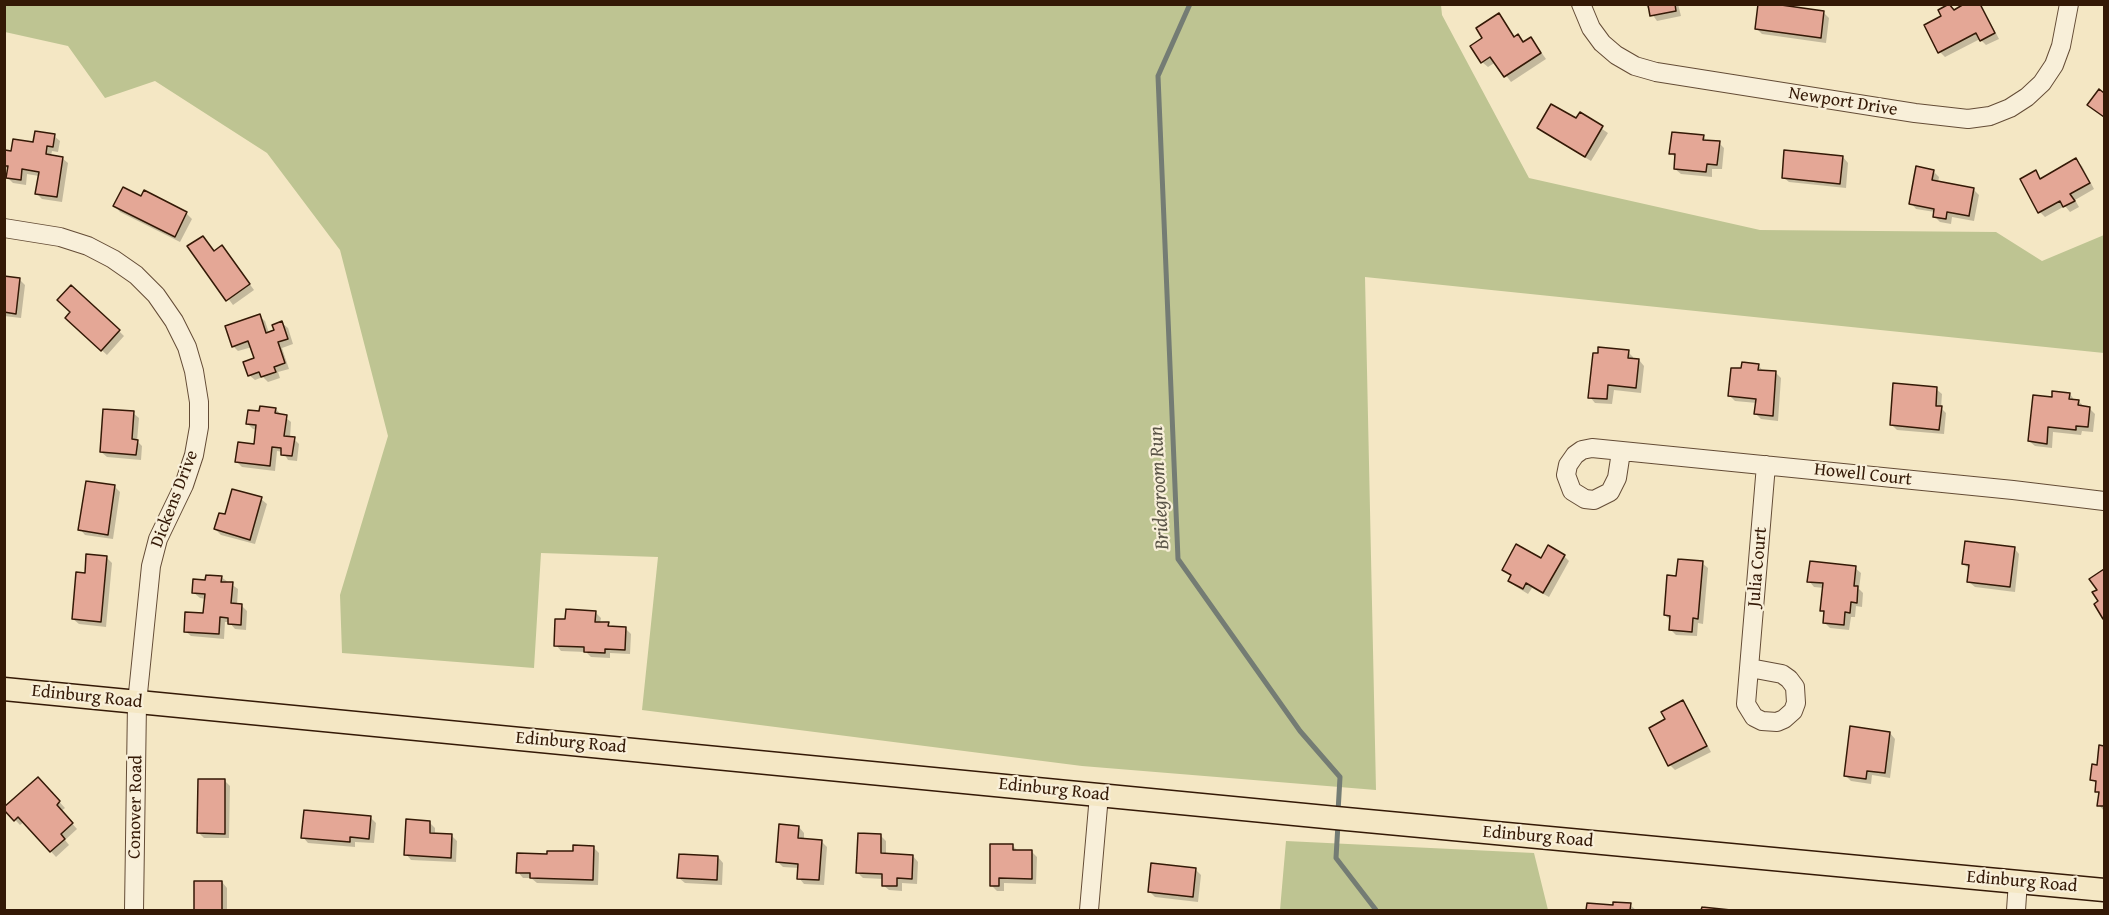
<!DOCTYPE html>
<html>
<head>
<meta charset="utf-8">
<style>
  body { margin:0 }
  #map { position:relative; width:2109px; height:915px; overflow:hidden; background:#f4e7c4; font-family:"Gentium Book Plus",serif }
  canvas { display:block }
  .frame { position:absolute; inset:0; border:6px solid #341906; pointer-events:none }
</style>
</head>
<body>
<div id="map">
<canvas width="2109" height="915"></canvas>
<div class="frame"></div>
</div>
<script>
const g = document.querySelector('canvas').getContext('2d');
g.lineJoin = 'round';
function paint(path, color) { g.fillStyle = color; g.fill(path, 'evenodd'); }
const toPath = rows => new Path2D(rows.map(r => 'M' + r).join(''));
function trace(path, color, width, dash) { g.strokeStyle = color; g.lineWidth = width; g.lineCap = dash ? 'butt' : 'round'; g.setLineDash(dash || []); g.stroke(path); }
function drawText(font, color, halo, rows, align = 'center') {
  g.font = font + ' "Gentium Book Plus",serif'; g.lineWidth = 4.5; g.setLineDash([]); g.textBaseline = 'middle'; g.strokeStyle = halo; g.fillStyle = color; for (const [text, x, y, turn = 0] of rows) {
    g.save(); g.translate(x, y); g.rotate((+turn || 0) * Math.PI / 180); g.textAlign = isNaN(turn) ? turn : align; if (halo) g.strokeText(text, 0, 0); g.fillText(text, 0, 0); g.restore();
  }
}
paint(toPath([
  [5,4,1441,5,1442,15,1529,178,1760,230,1996,232,2042,261,2104,235,2104,353,1365,277,1376,790,1082,766,642,710,658,557,541,553,534,668,342,653,340,595,388,436,340,250,267,153,155,81,105,98,68,46,5,32],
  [1286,841,1534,853,1548,910,1280,910]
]), '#bec492');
paint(toPath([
  [1645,4,1678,4,1681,16,1657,21],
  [1968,4,1981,4,1999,39,1986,45,1980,39,1945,57,1940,52,1950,6,1955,11],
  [1824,13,1829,18,1826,43,1762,34,1756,28],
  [1499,15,1515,38,1518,36,1524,43,1531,38,1546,59,1511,82,1496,62,1488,67,1482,62,1484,39],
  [1580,114,1608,133,1591,161,1544,133,1539,128,1577,121],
  [54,136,60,141,58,152,52,151,51,156,62,158,68,163,62,202,42,199,37,194,39,176,27,174,26,185,13,183,8,178,9,170,4,166,12,153],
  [1703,136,1708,142,1719,143,1724,148,1722,169,1712,169,1712,177,1681,174,1675,169,1676,158,1671,153],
  [1843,157,1848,163,1846,188,1789,182,1783,177],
  [2076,160,2082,166,2094,189,2075,200,2079,207,2070,212,2065,206,2045,217,2040,212,2035,172,2042,180],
  [1933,171,1939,177,1938,183,1974,190,1979,195,1974,221,1952,217,1951,224,1940,222,1934,216,1935,212,1916,209,1911,203],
  [142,198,186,213,192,219,180,242,120,212,115,206],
  [190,247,227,253,254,290,233,305],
  [4,278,20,280,25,285,21,318,4,316],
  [72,312,119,331,124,336,107,355,67,318],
  [259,316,265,321,269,333,276,331,282,323,288,328,293,344,282,348,289,369,278,372,280,378,268,382,263,377,255,380,249,375,256,359,252,347,238,351,233,346],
  [1628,352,1633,357,1633,360,1639,360,1644,366,1641,393,1614,390,1612,404,1595,403,1590,397],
  [1758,365,1764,372,1776,373,1781,378,1778,421,1761,419,1756,414,1757,403,1735,401,1730,396,1742,370],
  [1936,389,1942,394,1941,408,1946,413,1944,434,1897,430,1891,424],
  [2070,394,2075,401,2078,401,2085,407,2089,408,2095,414,2093,432,2082,431,2081,435,2053,432,2052,448,2035,446,2029,441,2053,398],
  [275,409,291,422,290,438,294,439,299,444,297,461,288,460,283,452,277,451,275,471,242,467,237,462,255,446,257,430,253,429,248,424,261,413],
  [133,413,139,418,137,441,142,446,141,460,107,457,101,452],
  [115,487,120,492,113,539,85,535,80,529],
  [261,499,267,504,255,544,221,535,215,529,226,516],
  [2014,548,2019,554,2015,592,1975,587,1969,582,1969,569,1964,564],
  [1564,556,1569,561,1549,597,1532,588,1528,594,1515,586,1510,581,1512,577,1504,570],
  [106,557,112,563,106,627,79,624,73,619,86,574],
  [1702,563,1708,568,1703,624,1698,623,1697,636,1676,635,1670,629,1671,621,1665,615,1678,578],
  [1855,568,1861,573,1859,589,1863,593,1862,607,1856,606,1855,617,1851,617,1849,630,1830,628,1824,622,1825,614,1821,610,1824,588,1814,587,1809,581],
  [2104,570,2104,618,2096,604,2100,601,2099,590,2092,579],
  [221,577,238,589,237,605,242,606,247,611,246,630,235,629,229,622,225,622,224,639,191,636,185,631,204,615,206,599,200,598,194,593,207,581],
  [595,612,601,618,600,623,608,624,612,628,625,628,631,634,630,654,610,653,610,658,591,657,586,652,561,651,556,645],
  [1683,702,1688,708,1711,752,1675,770,1670,765,1667,720],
  [1890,733,1895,739,1890,778,1872,775,1871,784,1851,781,1845,775],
  [2100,747,2104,747,2104,811,2099,805,2100,795,2097,792,2097,785,2092,779,2099,767],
  [38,779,65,808,61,811,77,829,65,840,69,845,56,857,24,822,20,825,5,809],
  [225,781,230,786,229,838,204,838,199,833],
  [371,818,376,823,374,843,355,842,355,847,308,843,303,837],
  [430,823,435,828,435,835,452,836,457,841,456,862,411,860,406,854],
  [799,827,804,833,804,840,822,842,827,847,824,885,804,884,799,878,799,868,783,867,777,861],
  [881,836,886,841,886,855,913,856,918,862,917,884,902,883,902,891,889,890,883,885,884,879,863,878,857,872],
  [1013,846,1019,852,1032,852,1037,857,1036,884,1004,883,1004,891,997,891,991,885],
  [593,847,599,853,598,885,537,883,531,878,523,878,518,872,549,856,574,853],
  [718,857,723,863,722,885,685,883,679,878],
  [1195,869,1201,875,1198,902,1155,897,1149,891],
  [195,882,222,882,227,888,227,910,195,910],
  [1588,905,1614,907,1630,905,1636,910,1587,910]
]), '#0003');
trace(toPath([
  [1190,4,1158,76,1178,559,1300,731,1340,777,1338,812],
  [1338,824,1336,858,1376,910]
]), '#747c74', 5);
const building = toPath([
  [1643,4,1675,4,1676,11,1650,16,1648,5,1643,4],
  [1758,4,1774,4,1824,11,1821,38,1755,29,1758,4],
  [1949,4,1954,10,1964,4,1980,4,1995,33,1980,41,1976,33,1938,53,1924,25,1941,16,1938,10,1949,4],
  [1499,13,1514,37,1518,34,1523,42,1531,37,1541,53,1504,77,1490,57,1481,63,1470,46,1482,38,1476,28,1499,13],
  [2099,89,2104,93,2104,117,2087,105,2099,89],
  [1551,104,1576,118,1580,112,1603,126,1585,157,1537,128,1551,104],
  [35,131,55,134,53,147,47,146,46,154,63,157,57,197,35,194,39,172,22,169,21,180,6,178,8,166,4,166,5,150,11,151,13,139,33,142,35,131],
  [1672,132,1704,135,1703,140,1720,141,1717,165,1707,164,1706,172,1674,169,1675,154,1669,154,1672,132],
  [1784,150,1843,156,1840,184,1782,178,1784,150],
  [2076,158,2090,183,2070,194,2075,201,2063,207,2060,201,2038,213,2020,179,2036,170,2040,179,2076,158],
  [1916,166,1934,170,1932,180,1974,188,1969,216,1947,212,1946,219,1933,217,1934,209,1909,204,1916,166],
  [123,187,141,196,144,190,187,212,175,237,113,206,123,187],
  [203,236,214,251,222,245,250,284,226,301,187,246,203,236],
  [4,276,20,278,16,314,4,312,4,276],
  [71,285,120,330,101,351,65,318,70,312,57,300,71,285],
  [260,314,266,333,274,330,272,325,282,321,288,339,278,342,285,363,274,367,276,372,261,377,259,372,248,376,243,362,254,358,248,341,232,347,225,326,260,314],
  [1598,347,1629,350,1628,358,1639,359,1636,388,1608,385,1607,399,1588,398,1593,353,1598,353,1598,347],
  [1742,362,1759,364,1758,370,1776,371,1773,416,1754,414,1756,399,1728,396,1731,368,1741,368,1742,362],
  [1893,383,1937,387,1936,406,1942,406,1939,430,1890,425,1893,383],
  [2052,391,2070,393,2069,399,2079,400,2078,405,2090,407,2088,427,2076,426,2076,430,2048,427,2047,444,2028,441,2033,395,2052,397,2052,391],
  [260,406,276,408,275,413,287,415,284,436,295,437,292,456,281,455,281,448,272,447,270,466,235,462,238,442,254,444,256,425,246,424,248,410,259,411,260,406],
  [103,409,134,411,132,439,138,440,136,455,100,452,103,409],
  [86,481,115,485,108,535,78,530,86,481],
  [232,489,262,497,250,540,214,529,219,513,225,514,232,489],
  [1965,541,2015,547,2010,587,1967,582,1969,565,1962,564,1965,541],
  [1516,544,1541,558,1548,545,1565,555,1543,593,1526,583,1523,589,1508,581,1511,575,1502,570,1516,544],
  [86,554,107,556,101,622,72,619,76,572,85,573,86,554],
  [1678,559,1703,561,1698,619,1693,618,1692,632,1669,630,1670,616,1664,615,1667,575,1676,576,1678,559],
  [1810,561,1856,566,1854,586,1858,586,1857,603,1851,602,1850,613,1845,612,1844,625,1823,623,1824,611,1820,611,1823,583,1807,582,1810,561],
  [2104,569,2104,618,2103,619,2094,604,2098,601,2092,592,2097,590,2089,579,2104,569],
  [206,575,222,576,221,582,233,582,231,603,242,604,241,625,228,624,228,618,220,617,219,634,184,632,185,612,203,613,205,594,192,593,193,579,205,580,206,575],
  [566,609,596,611,595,622,609,622,608,626,626,627,625,650,605,649,605,653,584,652,584,647,554,646,555,619,565,619,566,609],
  [1683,700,1707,746,1668,766,1649,728,1665,719,1661,712,1683,700],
  [1850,726,1890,732,1885,773,1867,771,1866,779,1844,776,1850,726],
  [2099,745,2104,746,2104,806,2097,806,2099,792,2095,792,2096,781,2090,780,2092,764,2097,765,2099,745],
  [38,777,60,801,57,805,73,823,61,834,65,839,50,852,18,817,14,821,4,810,4,807,38,777],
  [198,779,225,779,225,834,197,833,198,779],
  [304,810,371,816,369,839,350,837,350,842,301,838,304,810],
  [406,819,430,821,430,833,452,834,451,858,404,855,406,819],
  [779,824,799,826,798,838,822,840,819,880,797,879,798,864,776,862,779,824],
  [858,833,881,834,881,853,913,855,912,879,897,878,897,886,882,886,882,874,856,873,858,833],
  [990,844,1013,844,1013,850,1032,850,1032,879,999,878,999,886,990,886,990,844],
  [573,845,594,846,593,880,530,878,530,873,516,873,517,853,547,854,547,851,573,851,573,845],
  [679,854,718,856,717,880,677,878,679,854],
  [1151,863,1196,868,1193,897,1148,892,1151,863],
  [194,881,222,881,222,910,194,910,194,881],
  [1613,902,1631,903,1630,910,1586,910,1587,903,1613,905,1613,902],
  [1702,907,1731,910,1701,910,1702,907]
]);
paint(building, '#e4a796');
trace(building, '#341906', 1.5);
const minor = toPath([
  [1581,4,1591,28,1602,43,1616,55,1635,66,1656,72,1915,113,1968,119,1990,116,2010,108,2027,97,2042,83,2054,65,2061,46,2069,4],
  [4,228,60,237,88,246,113,259,136,275,156,295,174,321,187,347,194,371,199,402,199,427,194,455,184,485,158,539,151,566,137,703,134,910],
  [1621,452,1617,478,1610,492,1594,500,1585,499,1572,491,1566,475,1568,465,1575,455,1582,450,1592,448,2013,490,2104,501],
  [1750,668,1782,674,1789,679,1795,687,1796,703,1793,711,1784,719,1777,722,1762,721,1754,717,1746,704,1766,465],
  [1089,910,1099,795],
  [2016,910,2018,881]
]);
const major = toPath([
  [4,689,1346,819,2104,890]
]);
trace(minor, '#644c36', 20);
trace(major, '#341906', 25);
trace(minor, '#f8efd9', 18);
trace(major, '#f4e7c4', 22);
drawText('18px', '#341906', '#f8efd9', [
  ["Newport Drive",1843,102,9],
  ["Howell Court",1863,475,6],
  ["Dickens Drive",175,499,-69],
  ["Julia Court",1758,567,-85],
  ["Edinburg Road",87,697,6],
  ["Edinburg Road",571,743,5],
  ["Edinburg Road",1054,790,6],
  ["Conover Road",136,807,-89],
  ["Edinburg Road",1538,837,5],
  ["Edinburg Road",2022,882,5]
]);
drawText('italic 20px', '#595346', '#f8efd9', [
  ["Bridegroom Run",1160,488,-93]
]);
</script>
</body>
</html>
